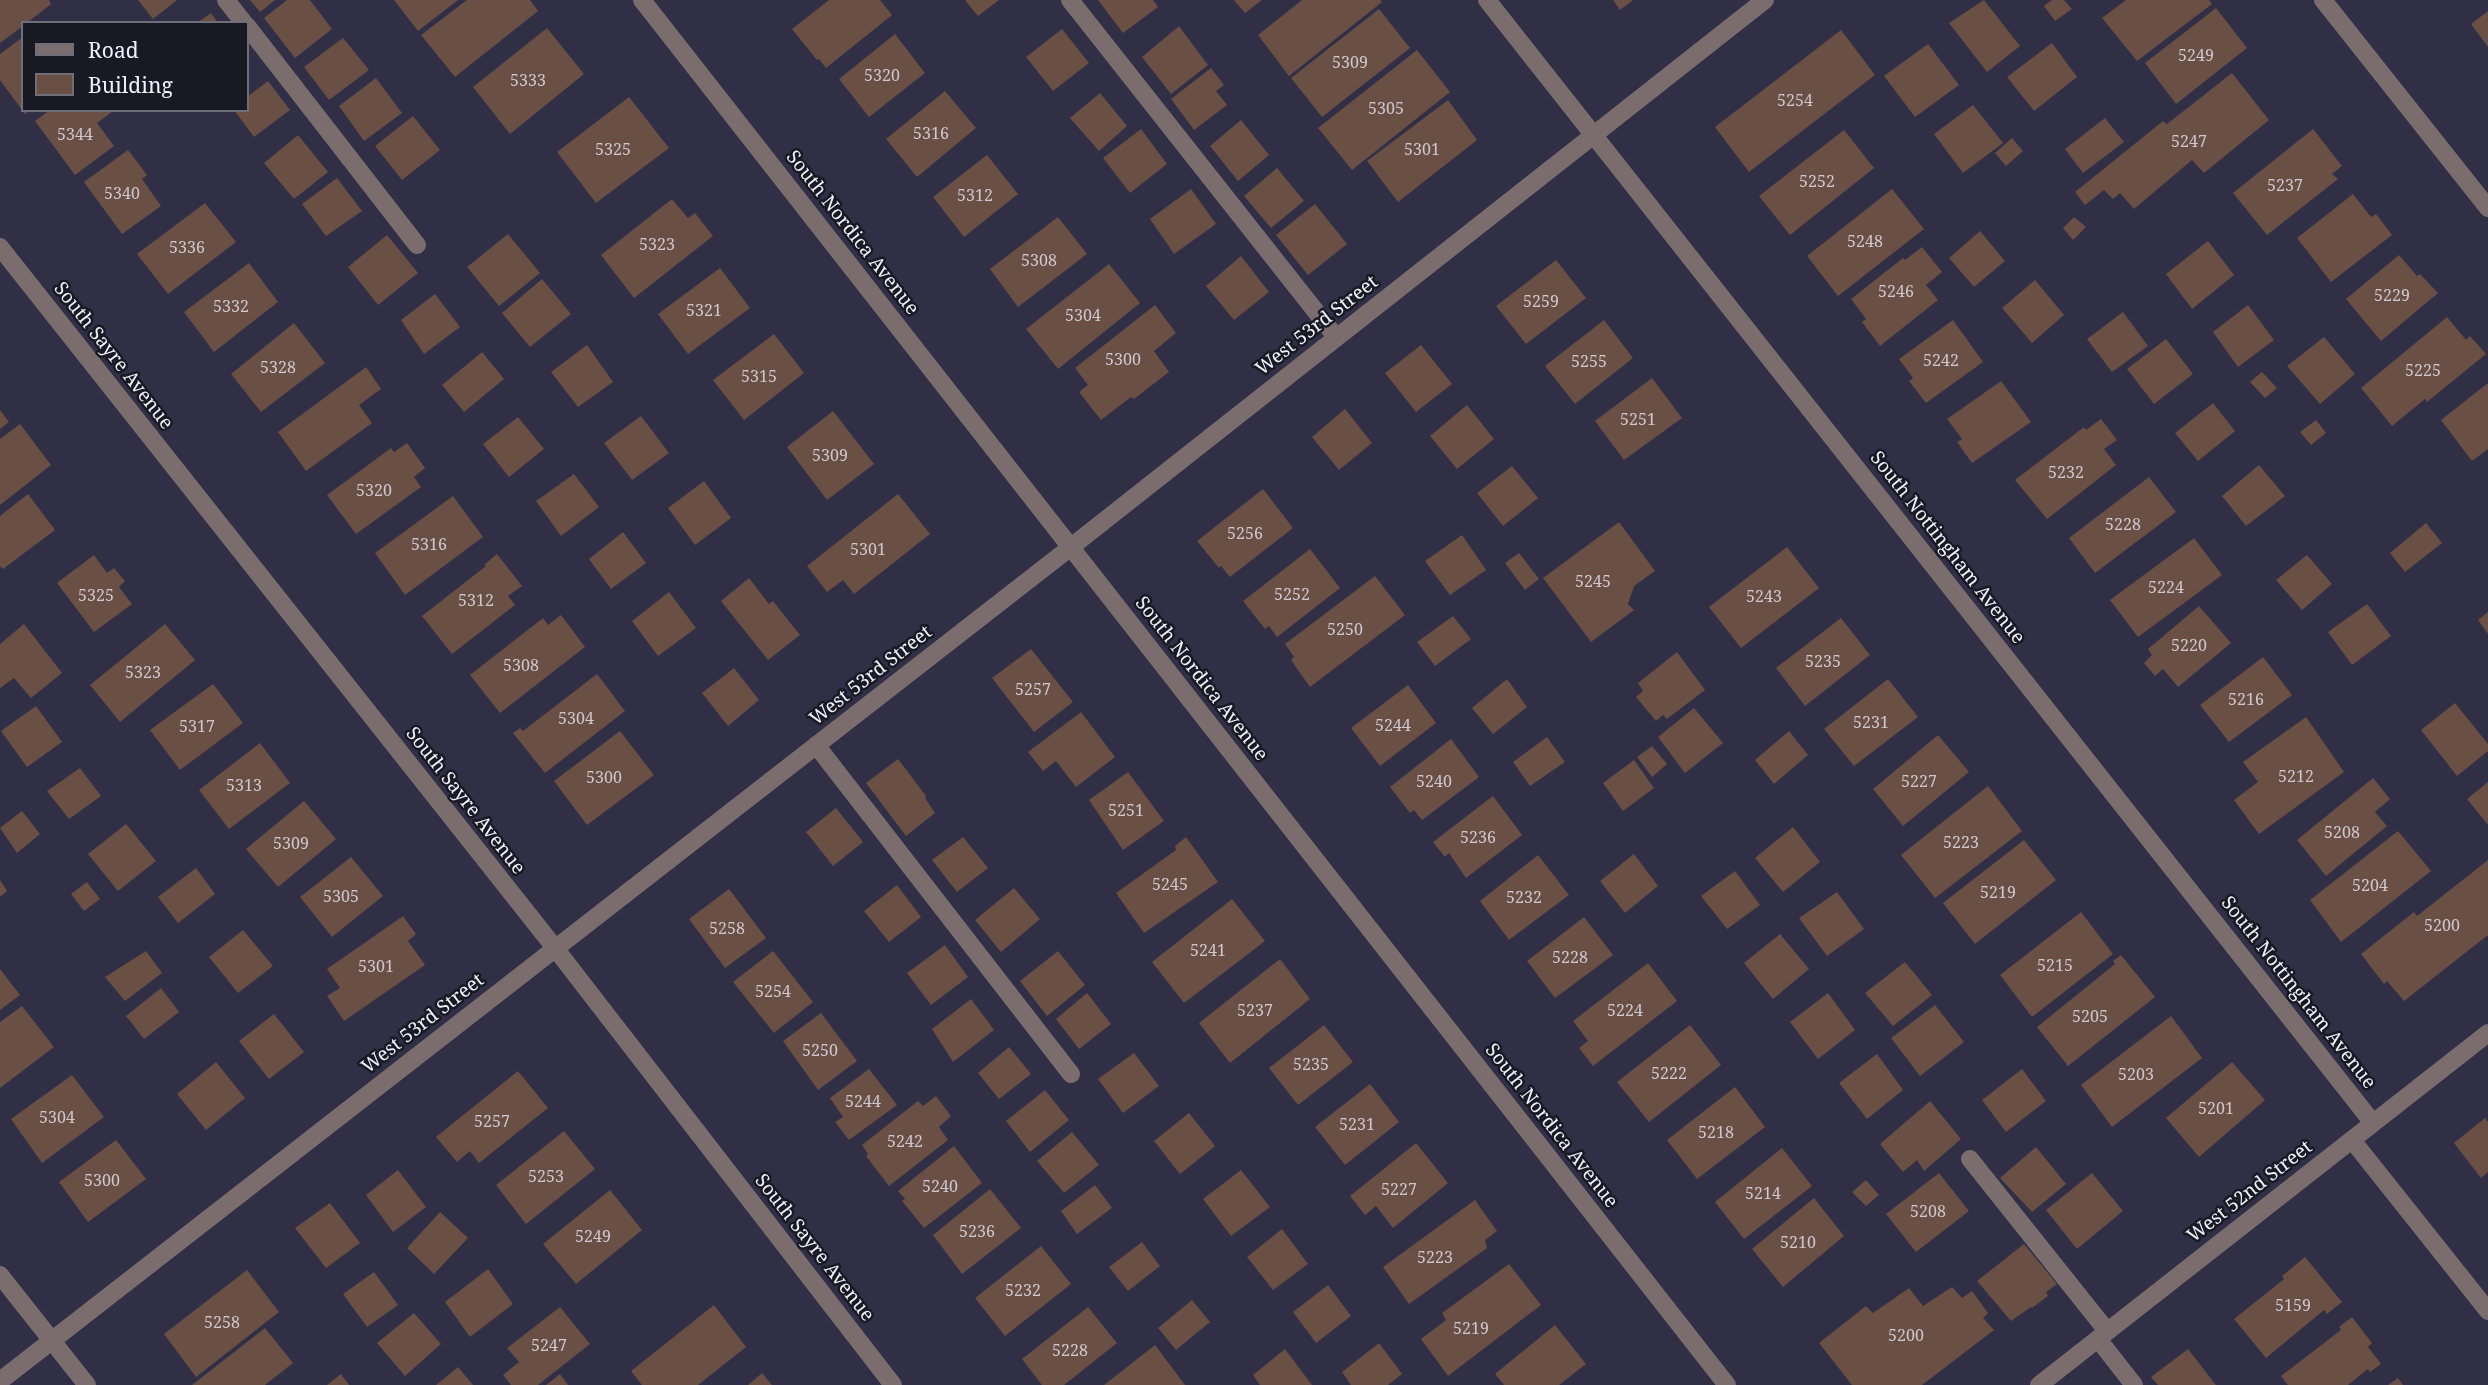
<!DOCTYPE html>
<html>
<head>
<meta charset="utf-8">
<style>
  body { margin:0 }
  #map { position:relative; width:2488px; height:1385px; overflow:hidden; background:#302f46; font-family:"Noto Serif",serif }
  canvas { display:block }
  .legend { position:absolute; left:21px; top:21px; width:228px; height:91px; box-sizing:border-box; background:#191923; border:2px solid #6f6f7a; margin:0; padding:9px 12px; list-style:none; font-size:21px; color:#f1f1fd }
  .legend li { display:flex; align-items:center; gap:14px; height:35px }
  .legend b { width:35px; border:2px solid #6f6f7a }
</style>
</head>
<body>
<div id="map">
<canvas width="2488" height="1385"></canvas>
<ul class="legend">
<li><b style="height:9px;background:#7b6d6d"></b>Road</li>
<li><b style="height:19px;background:#6a4f45"></b>Building</li>
</ul>
</div>
<script>
const g = document.querySelector('canvas').getContext('2d');
g.lineJoin = 'round';
function paint(path, color) { g.fillStyle = color; g.fill(path, 'evenodd'); }
const toPath = rows => new Path2D(rows.map(r => 'M' + r).join(''));
function trace(path, color, width, dash) { g.strokeStyle = color; g.lineWidth = width; g.lineCap = dash ? 'butt' : 'round'; g.setLineDash(dash || []); g.stroke(path); }
function drawText(font, color, halo, rows, align = 'center') {
  g.font = font + ' "Noto Serif",serif'; g.lineWidth = 5; g.setLineDash([]); g.textBaseline = 'middle'; g.strokeStyle = halo; g.fillStyle = color; for (const [text, x, y, turn = 0] of rows) {
    g.save(); g.translate(x, y); g.rotate((+turn || 0) * Math.PI / 180); g.textAlign = isNaN(turn) ? turn : align; if (halo) g.strokeText(text, 0, 0); g.fillText(text, 0, 0); g.restore();
  }
}
paint(toPath([
  [0,0,49,0,51,4,27,23,23,23,23,26,0,43],
  [138,0,177,0,153,19],
  [250,0,275,0,260,12],
  [287,0,310,0,332,29,295,58,264,18],
  [394,0,458,0,418,31],
  [467,0,530,0,538,11,455,77,421,35],
  [829,0,880,0,892,15,826,68,819,59,817,60,792,29],
  [965,0,999,0,978,16],
  [1098,0,1153,0,1158,7,1123,33],
  [1234,0,1262,0,1245,13],
  [1302,0,1380,0,1382,2,1289,76,1258,35],
  [1613,0,1633,0,1620,10],
  [1984,0,2020,46,1987,72,1949,23],
  [2052,0,2064,0,2072,9,2055,21,2044,6],
  [2126,0,2209,0,2212,4,2137,61,2102,18],
  [2216,8,2247,48,2176,104,2145,63],
  [1379,9,1410,48,1322,117,1291,78],
  [2488,11,2488,47,2471,24],
  [211,13,218,23,197,23],
  [1179,26,1208,65,1171,94,1142,57],
  [547,28,584,74,510,134,473,87],
  [1062,29,1089,63,1053,91,1026,57],
  [1841,30,1875,75,1749,172,1715,127],
  [895,34,925,73,869,117,839,79],
  [23,37,23,110,30,110,25,114,0,80,0,54],
  [343,38,369,70,329,100,304,67],
  [2052,43,2077,77,2034,111,2007,77],
  [1928,44,1959,85,1915,117,1884,76],
  [1417,50,1450,92,1352,170,1318,128],
  [1211,68,1224,85,1216,91,1227,105,1194,130,1171,99],
  [2232,73,2269,120,2204,173,2192,160,2134,209,2120,193,2113,199,2104,190,2085,205,2075,192,2163,121,2167,124],
  [376,78,402,113,364,141,339,106],
  [268,81,290,110,254,137,234,110,247,110,247,97],
  [945,91,976,128,917,177,886,139],
  [1100,93,1127,126,1099,151,1070,118],
  [629,97,669,148,596,203,557,152],
  [1448,100,1477,140,1398,202,1367,161],
  [1973,105,2003,143,1963,173,1934,134],
  [50,110,111,110,112,112,97,123,114,146,75,175,35,121],
  [413,116,440,150,402,180,375,146],
  [2105,118,2124,142,2083,173,2065,149],
  [1241,120,1269,155,1238,181,1210,146],
  [1141,129,1167,164,1130,193,1103,158],
  [2313,129,2342,166,2332,174,2338,179,2267,235,2233,193],
  [1844,130,1874,168,1790,235,1759,196],
  [298,135,328,172,294,199,264,163],
  [2012,138,2023,151,2006,166,1995,153],
  [128,150,147,175,142,179,161,206,122,234,84,182],
  [987,155,1018,194,964,237,933,197],
  [1277,168,1304,201,1271,228,1244,196],
  [337,178,362,211,326,236,302,204],
  [1191,189,1216,224,1174,254,1150,219],
  [1892,189,1924,229,1838,296,1807,256],
  [2353,194,2371,217,2376,214,2392,235,2331,282,2297,238],
  [672,199,688,218,695,213,713,236,634,298,601,255],
  [205,203,236,242,168,294,137,254],
  [1315,204,1347,244,1308,275,1276,235],
  [1058,217,1087,254,1018,307,990,269],
  [2074,217,2086,227,2073,240,2063,228],
  [1980,231,2005,261,1974,287,1949,258],
  [508,234,540,273,499,306,467,267],
  [387,235,418,273,378,305,348,267],
  [2208,241,2234,275,2192,309,2166,274],
  [1922,247,1942,272,1926,285,1938,300,1880,346,1862,322,1866,319,1851,299,1903,258,1905,260],
  [2399,255,2417,276,2420,274,2438,293,2381,341,2346,299],
  [1241,256,1269,292,1234,320,1206,286],
  [1556,260,1586,298,1526,344,1496,306],
  [249,263,278,302,214,352,184,312],
  [1109,264,1140,303,1058,369,1026,329],
  [720,268,750,308,688,354,658,314],
  [542,279,571,314,530,347,502,313],
  [2035,280,2064,315,2032,343,2002,308],
  [435,294,460,327,424,354,401,320],
  [1155,305,1176,333,1154,351,1169,372,1134,399,1131,397,1101,420,1079,392,1088,385,1075,368],
  [2248,305,2274,340,2238,367,2213,332],
  [2123,312,2148,346,2112,372,2087,339],
  [2447,317,2466,340,2470,336,2486,354,2427,402,2425,399,2392,426,2361,388],
  [1604,320,1633,358,1575,404,1545,366],
  [1953,320,1983,362,1926,403,1909,381,1913,378,1899,359],
  [294,323,325,363,261,412,231,374],
  [774,334,804,373,744,420,713,380],
  [2324,337,2355,374,2320,404,2287,366],
  [2166,339,2193,374,2154,404,2127,369],
  [587,345,613,382,578,407,551,372],
  [1421,345,1452,384,1416,412,1385,373],
  [482,352,504,379,464,412,442,385],
  [366,367,381,389,359,405,372,423,306,471,278,432],
  [2262,372,2277,388,2265,398,2250,382],
  [1652,378,1682,418,1624,460,1595,421],
  [2001,381,2031,422,1972,463,1957,442,1962,439,1947,419],
  [2488,383,2488,449,2472,461,2441,420],
  [2213,403,2235,431,2198,461,2175,433],
  [1467,405,1494,439,1457,469,1430,436],
  [1345,409,1372,443,1339,470,1312,437],
  [0,410,9,422,0,429],
  [833,411,874,464,827,500,787,447],
  [641,416,669,453,632,480,604,443],
  [518,417,544,449,509,477,483,444],
  [2101,419,2117,440,2104,449,2116,465,2047,519,2015,480,2084,427,2086,430],
  [2316,420,2326,433,2311,445,2300,432],
  [20,424,51,465,0,505,0,439],
  [407,443,425,468,414,477,421,487,356,534,327,495,391,448,394,452],
  [2259,465,2285,496,2246,526,2222,496],
  [1512,466,1538,498,1503,526,1477,493],
  [574,474,599,507,561,536,536,501],
  [2149,477,2176,512,2095,573,2069,538],
  [704,481,731,518,695,545,668,508],
  [1263,489,1293,528,1230,577,1221,566,1219,568,1197,541],
  [28,494,55,530,3,569,0,566,0,516],
  [898,494,930,534,854,594,843,580,827,592,807,566],
  [453,496,483,537,405,595,375,553],
  [1619,522,1655,571,1634,586,1628,604,1634,610,1591,642,1543,578],
  [2426,523,2442,543,2405,572,2390,553],
  [623,532,646,563,611,589,589,559],
  [1462,535,1486,570,1450,595,1425,561],
  [2194,538,2222,575,2138,637,2110,600],
  [1787,547,1819,588,1741,648,1709,607],
  [1310,549,1340,588,1277,637,1269,626,1265,629,1243,601],
  [1519,553,1539,579,1525,590,1505,563],
  [497,554,522,586,508,596,515,605,452,654,422,616,486,566,484,565],
  [94,555,107,573,114,568,125,581,119,587,132,604,94,632,57,583],
  [2307,555,2332,584,2302,610,2276,580],
  [1375,576,1405,615,1310,687,1291,660,1294,657,1285,644],
  [749,578,769,604,773,601,800,635,768,660,721,601],
  [669,592,696,628,658,656,632,621],
  [2367,604,2391,636,2352,665,2328,632],
  [2199,606,2231,643,2178,687,2163,669,2155,676,2144,663,2152,655,2148,649],
  [2488,612,2488,634,2478,620],
  [561,615,585,647,500,713,470,675,543,618,548,625],
  [1453,616,1471,639,1435,666,1417,642],
  [1841,618,1870,655,1805,706,1776,668],
  [24,624,62,673,31,698,14,678,0,688,0,644],
  [165,624,195,660,120,722,90,685],
  [1031,649,1073,702,1034,732,992,678],
  [1677,652,1705,690,1667,719,1663,715,1656,721,1636,697,1643,691,1638,683],
  [2263,657,2292,695,2229,742,2200,705],
  [734,668,759,700,728,726,702,693],
  [597,674,625,711,545,773,513,733,520,728,523,731],
  [1507,679,1527,707,1493,734,1472,708],
  [1888,679,1918,717,1854,766,1824,729],
  [213,684,243,723,180,770,150,730],
  [1408,685,1436,723,1380,766,1351,728],
  [2455,703,2488,744,2488,751,2457,776,2421,730],
  [36,706,62,742,27,767,1,731],
  [1694,708,1723,743,1685,773,1658,737],
  [1081,712,1115,757,1076,787,1056,761,1043,771,1028,752],
  [2306,717,2344,772,2259,834,2234,800,2258,782,2243,762],
  [620,731,654,775,587,825,554,781],
  [1789,731,1808,755,1774,784,1755,760],
  [1938,735,1969,772,1903,826,1873,789],
  [1547,737,1565,762,1530,786,1513,762],
  [1451,739,1479,777,1422,820,1414,810,1410,813,1390,787],
  [260,743,290,783,229,829,199,790],
  [1652,746,1667,764,1652,777,1637,757],
  [898,759,926,796,925,798,935,813,906,836,866,783],
  [1634,760,1654,788,1623,811,1603,783],
  [80,768,101,796,69,819,47,791],
  [1128,772,1164,821,1123,850,1089,800],
  [2373,778,2390,799,2375,812,2387,826,2326,876,2297,840],
  [2488,782,2488,825,2467,799],
  [1988,786,2022,831,1935,898,1901,855],
  [1493,796,1522,835,1466,878,1449,853,1445,857,1433,842],
  [304,801,336,839,278,887,246,849],
  [836,808,863,842,833,866,806,832],
  [22,811,40,834,17,853,0,828],
  [126,824,156,861,118,891,88,854],
  [1793,827,1820,862,1783,892,1755,858],
  [2398,831,2431,871,2341,942,2310,900],
  [963,837,988,868,957,892,932,860],
  [1186,837,1218,882,1144,933,1116,893,1176,850,1175,846],
  [2024,840,2056,880,1975,944,1943,903],
  [1634,854,1658,886,1625,913,1600,881],
  [1538,855,1569,895,1509,940,1480,901],
  [351,857,383,896,332,937,300,897],
  [2488,860,2488,935,2404,1001,2387,981,2384,984,2361,954,2414,912,2417,916],
  [196,868,215,894,178,923,158,897],
  [1735,871,1760,905,1727,929,1701,896],
  [0,880,7,891,0,897],
  [87,882,100,899,84,911,71,894],
  [897,885,921,917,889,942,864,911],
  [1014,888,1040,919,1001,952,975,920],
  [729,889,766,938,725,968,689,919],
  [1837,892,1864,929,1827,956,1799,918],
  [1232,899,1265,941,1184,1003,1152,962],
  [2081,912,2113,954,2032,1017,2000,975],
  [403,916,416,934,408,941,425,965,344,1021,327,996,340,988,327,969],
  [1584,917,1613,955,1555,998,1527,961],
  [243,930,273,966,238,993,209,957],
  [1780,934,1809,969,1773,999,1744,963],
  [945,945,968,977,931,1005,907,973],
  [146,951,162,973,125,1001,105,977],
  [773,951,813,1002,774,1033,733,982],
  [1058,951,1085,985,1047,1016,1020,981],
  [2121,955,2155,997,2068,1066,2037,1027,2115,964,2113,961],
  [1280,959,1310,999,1230,1063,1199,1023],
  [1905,962,1932,995,1893,1026,1865,993],
  [1648,963,1677,1001,1593,1066,1579,1048,1588,1041,1573,1021],
  [0,969,20,995,0,1010],
  [161,988,179,1012,144,1039,126,1016],
  [1087,993,1111,1024,1079,1049,1056,1019],
  [1828,993,1855,1030,1818,1059,1790,1022],
  [971,999,994,1030,953,1062,932,1029],
  [1935,1005,1964,1042,1920,1076,1891,1038],
  [22,1006,54,1047,0,1088,0,1022],
  [821,1013,857,1061,818,1090,783,1041],
  [274,1014,304,1052,269,1079,239,1041],
  [2171,1016,2202,1058,2112,1127,2081,1085],
  [1324,1025,1353,1062,1298,1105,1269,1068],
  [1690,1025,1721,1065,1649,1122,1617,1082],
  [1009,1047,1031,1074,999,1099,978,1073],
  [1134,1053,1159,1086,1123,1113,1098,1079],
  [1877,1054,1903,1090,1867,1119,1839,1083],
  [216,1062,245,1098,206,1130,177,1094],
  [2232,1062,2265,1100,2199,1157,2166,1118],
  [869,1069,897,1105,849,1140,835,1122,843,1117,830,1098],
  [2022,1069,2046,1101,2006,1132,1982,1100],
  [518,1071,548,1108,479,1163,470,1151,457,1162,436,1137],
  [72,1075,104,1117,42,1163,11,1119],
  [1370,1084,1399,1122,1345,1165,1315,1127],
  [1735,1087,1765,1127,1697,1179,1667,1140],
  [1045,1090,1069,1120,1030,1152,1006,1121],
  [936,1096,951,1116,939,1127,948,1140,889,1186,866,1156,868,1154,862,1145,918,1101,923,1106],
  [1930,1101,1961,1139,1924,1171,1917,1160,1903,1172,1880,1144],
  [1189,1113,1215,1146,1180,1174,1154,1141],
  [2485,1118,2488,1122,2488,1172,2481,1178,2454,1143],
  [564,1131,595,1169,526,1224,496,1185],
  [1072,1132,1099,1165,1064,1193,1037,1161],
  [116,1140,146,1179,88,1222,59,1182],
  [1416,1143,1448,1183,1393,1228,1376,1206,1365,1215,1350,1196],
  [954,1146,982,1183,924,1228,902,1201,905,1199,898,1191],
  [2036,1147,2066,1184,2032,1212,2000,1178],
  [1782,1148,1812,1186,1744,1239,1715,1202],
  [398,1170,426,1207,393,1232,366,1195],
  [1241,1170,1270,1207,1231,1236,1203,1199],
  [1939,1173,1969,1211,1916,1252,1886,1214],
  [2092,1173,2123,1211,2077,1249,2046,1210],
  [1866,1180,1879,1195,1866,1206,1852,1192],
  [1095,1185,1112,1208,1077,1234,1061,1211],
  [990,1189,1021,1228,962,1274,933,1235],
  [610,1190,642,1230,576,1284,543,1244],
  [1814,1198,1844,1236,1783,1287,1752,1249],
  [1475,1200,1497,1231,1485,1240,1487,1248,1409,1304,1383,1267],
  [330,1203,360,1243,326,1268,295,1228],
  [440,1212,468,1238,434,1274,407,1248],
  [1282,1229,1308,1264,1273,1290,1247,1257],
  [1142,1242,1160,1266,1128,1291,1109,1267],
  [2024,1244,2057,1284,2046,1292,2048,1296,2032,1308,2031,1307,2011,1321,1977,1281],
  [1041,1246,1071,1284,1005,1336,975,1298],
  [2305,1257,2342,1302,2327,1314,2324,1310,2266,1358,2234,1319,2284,1279,2282,1276],
  [1509,1264,1541,1305,1448,1376,1421,1339,1446,1320,1442,1313],
  [488,1269,513,1304,470,1337,445,1302],
  [247,1270,279,1312,196,1377,164,1334],
  [374,1272,398,1305,367,1327,343,1294],
  [1328,1285,1351,1316,1316,1343,1293,1312],
  [1952,1287,1962,1298,1972,1291,1988,1313,1983,1318,1994,1330,1922,1385,1852,1385,1819,1343,1866,1306,1873,1313,1909,1288,1923,1306],
  [1192,1300,1210,1322,1176,1350,1158,1328],
  [714,1305,746,1347,698,1385,642,1385,631,1371],
  [560,1307,590,1344,538,1385,511,1385,503,1375,519,1362,507,1348],
  [1088,1307,1117,1343,1064,1385,1042,1385,1022,1359],
  [414,1313,441,1344,405,1376,377,1343],
  [2352,1317,2372,1343,2368,1347,2381,1364,2370,1372,2368,1369,2348,1385,2288,1385,2281,1376,2341,1330,2339,1327],
  [1555,1325,1586,1364,1559,1385,1504,1385,1495,1374],
  [265,1328,293,1363,265,1385,192,1385],
  [1379,1343,1402,1374,1388,1385,1351,1385,1342,1372],
  [1155,1345,1185,1385,1104,1385],
  [1285,1349,1312,1385,1260,1385,1253,1375],
  [2188,1349,2216,1385,2158,1385,2151,1377],
  [458,1367,473,1385,436,1385],
  [762,1373,772,1385,748,1385],
  [341,1374,349,1385,327,1385],
  [560,1374,568,1385,546,1385],
  [2398,1378,2403,1385,2388,1385]
]), '#6a4f45');
trace(toPath([
  [226,0,244,23],
  [642,0,1727,1385],
  [1070,0,1336,337],
  [1487,0,2373,1123],
  [2323,0,2488,208],
  [247,26,417,245],
  [0,247,555,948,893,1385],
  [816,745,1071,1074],
  [2352,1140,2488,1311],
  [1970,1159,2107,1331],
  [0,1275,87,1385],
  [2098,1339,2134,1385],
  [0,1381,1071,547,1765,0],
  [2039,1385,2488,1033]
]), '#7b6d6d', 18);
drawText('16px', '#cfc8cf', null, [
  ["5249",2196,56],
  ["5309",1350,63],
  ["5320",882,76],
  ["5333",528,81],
  ["5254",1795,101],
  ["5305",1386,109],
  ["5316",931,134],
  ["5344",75,135],
  ["5247",2189,142],
  ["5325",613,150],
  ["5301",1422,150],
  ["5252",1817,182],
  ["5237",2285,186],
  ["5340",122,194],
  ["5312",975,196],
  ["5248",1865,242],
  ["5323",657,245],
  ["5336",187,248],
  ["5308",1039,261],
  ["5246",1896,292],
  ["5229",2392,296],
  ["5259",1541,302],
  ["5332",231,307],
  ["5321",704,311],
  ["5304",1083,316],
  ["5300",1123,360],
  ["5242",1941,361],
  ["5255",1589,362],
  ["5328",278,368],
  ["5225",2423,371],
  ["5315",759,377],
  ["5251",1638,420],
  ["5309",830,456],
  ["5232",2066,473],
  ["5320",374,491],
  ["5228",2123,525],
  ["5256",1245,534],
  ["5316",429,545],
  ["5301",868,550],
  ["5245",1593,582],
  ["5224",2166,588],
  ["5252",1292,595],
  ["5325",96,596],
  ["5243",1764,597],
  ["5312",476,601],
  ["5250",1345,630],
  ["5220",2189,646],
  ["5235",1823,662],
  ["5308",521,666],
  ["5323",143,673],
  ["5257",1033,690],
  ["5216",2246,700],
  ["5304",576,719],
  ["5231",1871,723],
  ["5244",1393,726],
  ["5317",197,727],
  ["5212",2296,777],
  ["5300",604,778],
  ["5240",1434,782],
  ["5227",1919,782],
  ["5313",244,786],
  ["5251",1126,811],
  ["5208",2342,833],
  ["5236",1478,838],
  ["5223",1961,843],
  ["5309",291,844],
  ["5245",1170,885],
  ["5204",2370,886],
  ["5219",1998,893],
  ["5305",341,897],
  ["5232",1524,898],
  ["5200",2442,926],
  ["5258",727,929],
  ["5241",1208,951],
  ["5228",1570,958],
  ["5215",2055,966],
  ["5301",376,967],
  ["5254",773,992],
  ["5237",1255,1011],
  ["5224",1625,1011],
  ["5205",2090,1017],
  ["5250",820,1051],
  ["5235",1311,1065],
  ["5222",1669,1074],
  ["5203",2136,1075],
  ["5244",863,1102],
  ["5201",2216,1109],
  ["5304",57,1118],
  ["5257",492,1122],
  ["5231",1357,1125],
  ["5218",1716,1133],
  ["5242",905,1142],
  ["5253",546,1177],
  ["5300",102,1181],
  ["5240",940,1187],
  ["5227",1399,1190],
  ["5214",1763,1194],
  ["5208",1928,1212],
  ["5236",977,1232],
  ["5249",593,1237],
  ["5210",1798,1243],
  ["5223",1435,1258],
  ["5232",1023,1291],
  ["5159",2293,1306],
  ["5258",222,1323],
  ["5219",1471,1329],
  ["5200",1906,1336],
  ["5247",549,1346],
  ["5228",1070,1351]
]);
drawText('19px', '#f1f1fd', '#191923', [
  ["South Nordica Avenue",852,233,52],
  ["West 53rd Street",1317,326,-38],
  ["South Sayre Avenue",113,356,52],
  ["South Nottingham Avenue",1947,548,52],
  ["West 53rd Street",871,676,-38],
  ["South Nordica Avenue",1201,679,52],
  ["South Sayre Avenue",465,801,52],
  ["South Nottingham Avenue",2298,993,52],
  ["West 53rd Street",423,1024,-38],
  ["South Nordica Avenue",1551,1126,52],
  ["West 52nd Street",2250,1192,-38],
  ["South Sayre Avenue",814,1248,52]
]);
</script>
</body>
</html>
